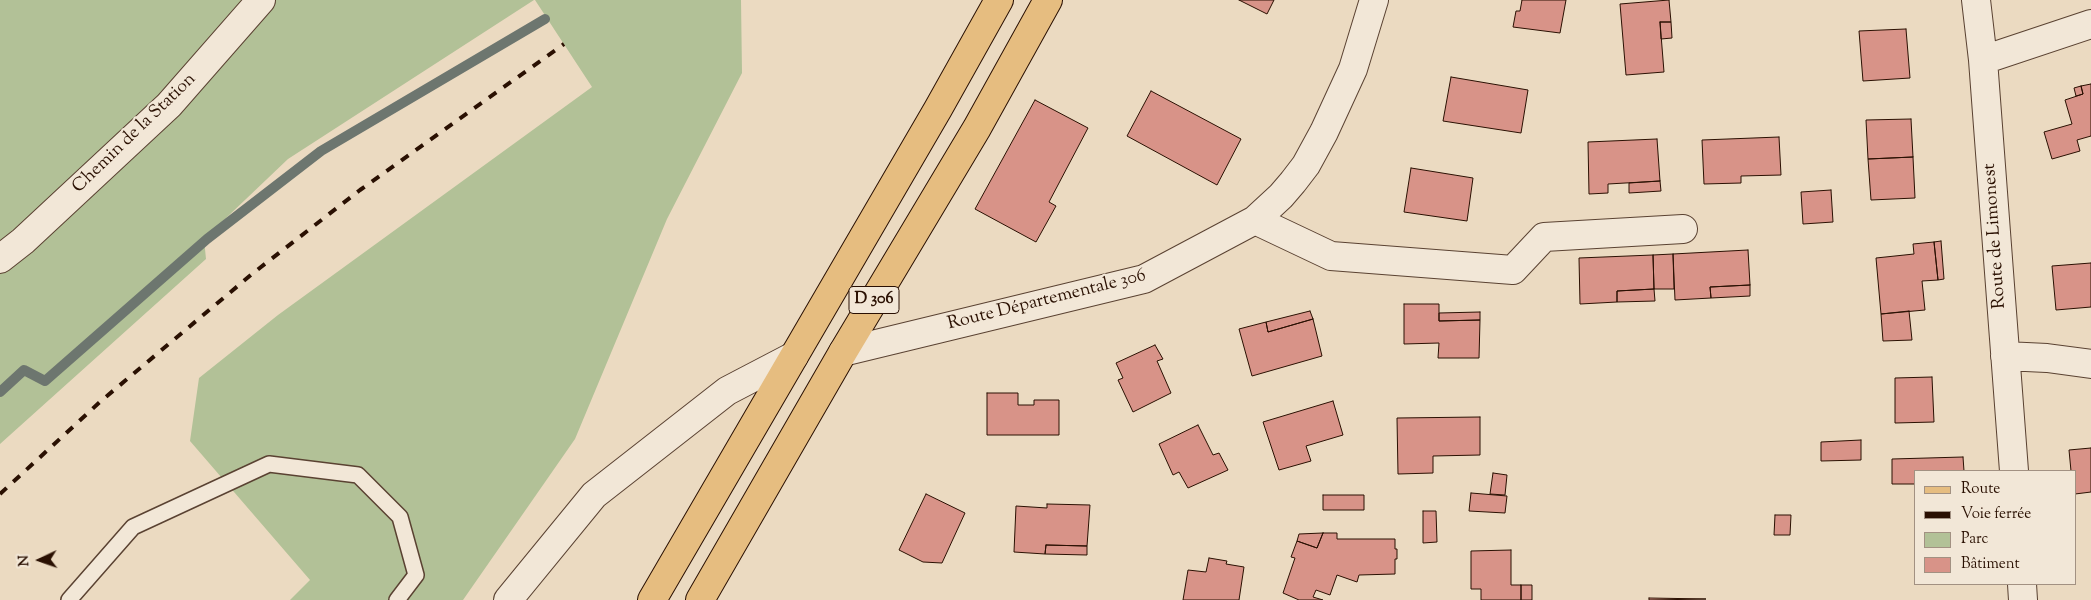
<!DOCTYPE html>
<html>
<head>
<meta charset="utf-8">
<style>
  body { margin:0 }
  #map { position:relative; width:2091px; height:600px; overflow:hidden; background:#ebdac1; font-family:"Sorts Mill Goudy",serif }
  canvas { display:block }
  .legend { position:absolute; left:1914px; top:470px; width:162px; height:115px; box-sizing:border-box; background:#f2e7d7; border:1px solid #a29182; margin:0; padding:6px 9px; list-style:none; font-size:15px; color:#2a1002 }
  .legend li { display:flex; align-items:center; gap:10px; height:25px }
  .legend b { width:25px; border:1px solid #a29182 }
  .north { position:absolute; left:15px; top:535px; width:50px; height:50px; -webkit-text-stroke:4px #f2e7d7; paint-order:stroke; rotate:267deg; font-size:14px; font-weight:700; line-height:20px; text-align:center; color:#2a1002 }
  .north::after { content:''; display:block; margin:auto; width:18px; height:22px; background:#2a1002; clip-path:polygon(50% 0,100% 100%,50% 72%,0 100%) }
</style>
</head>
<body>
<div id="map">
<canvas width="2091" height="600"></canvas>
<ul class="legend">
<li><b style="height:6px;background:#e6bd80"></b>Route</li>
<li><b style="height:6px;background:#2a1002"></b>Voie ferrée</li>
<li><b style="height:14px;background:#b2c197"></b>Parc</li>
<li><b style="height:14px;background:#d89388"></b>Bâtiment</li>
</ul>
<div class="north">N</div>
</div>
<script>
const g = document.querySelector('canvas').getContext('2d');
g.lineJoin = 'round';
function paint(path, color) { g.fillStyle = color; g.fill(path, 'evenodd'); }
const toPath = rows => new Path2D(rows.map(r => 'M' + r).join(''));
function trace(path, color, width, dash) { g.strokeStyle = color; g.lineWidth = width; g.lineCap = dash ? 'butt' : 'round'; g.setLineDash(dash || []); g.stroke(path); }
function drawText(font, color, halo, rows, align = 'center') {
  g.font = font + ' "Sorts Mill Goudy",serif'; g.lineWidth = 4.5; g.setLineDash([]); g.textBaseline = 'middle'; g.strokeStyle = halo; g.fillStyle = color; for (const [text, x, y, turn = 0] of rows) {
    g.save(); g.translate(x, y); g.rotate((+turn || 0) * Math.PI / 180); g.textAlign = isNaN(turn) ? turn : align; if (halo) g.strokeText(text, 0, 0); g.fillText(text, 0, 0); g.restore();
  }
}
paint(toPath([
  [0,0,534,0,288,159,204,239,206,259,0,444],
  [535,0,741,0,742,73,667,219,575,439,463,600,290,600,310,580,190,441,199,378,278,315,592,87]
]), '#b2c197');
trace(toPath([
  [0,392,24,370,45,381,207,239,321,151,545,19]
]), '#6d766f', 10);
const building = toPath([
  [1239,0,1274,0,1267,14,1239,0],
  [1522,0,1566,0,1560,33,1513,27,1516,11,1520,11,1522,0],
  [1669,0,1671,22,1660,22,1664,72,1626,75,1620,4,1669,0],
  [1660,22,1671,22,1672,38,1661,39,1660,22],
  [1906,29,1910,78,1863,81,1859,31,1906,29],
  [1451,77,1528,90,1521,133,1443,121,1451,77],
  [2091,84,2091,136,2077,140,2080,151,2052,159,2044,132,2072,124,2065,100,2083,94,2081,86,2091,84],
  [2081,86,2083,94,2076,96,2074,88,2081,86],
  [1151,91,1241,139,1217,185,1127,136,1151,91],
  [1035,100,1088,128,1049,202,1056,206,1036,242,975,209,1035,100],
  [1911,119,1913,157,1868,159,1866,120,1911,119],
  [1779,137,1781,175,1741,176,1741,183,1704,184,1702,140,1779,137],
  [1657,139,1660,181,1608,184,1608,193,1589,194,1588,142,1657,139],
  [1913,157,1915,198,1871,200,1868,159,1913,157],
  [1411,168,1473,178,1467,221,1404,212,1411,168],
  [1660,181,1661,191,1629,193,1629,183,1660,181],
  [1831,190,1833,222,1803,224,1801,192,1831,190],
  [1941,241,1944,279,1938,280,1934,242,1941,241],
  [1934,242,1938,280,1922,281,1925,310,1881,314,1876,258,1914,254,1913,244,1934,242],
  [1748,250,1750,285,1710,287,1711,298,1675,300,1673,254,1748,250],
  [1673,254,1674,289,1654,289,1653,255,1673,254],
  [1653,255,1654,289,1617,291,1617,302,1580,304,1579,258,1653,255],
  [2091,263,2091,307,2056,310,2052,266,2091,263],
  [1750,285,1750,296,1711,298,1710,287,1750,285],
  [1654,289,1655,301,1617,302,1617,291,1654,289],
  [1404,304,1439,304,1439,321,1480,320,1479,358,1438,358,1439,343,1404,344,1404,304],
  [1310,311,1313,319,1268,332,1266,322,1310,311],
  [1909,311,1912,340,1883,341,1881,314,1909,311],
  [1480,312,1480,320,1439,321,1439,313,1480,312],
  [1313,319,1322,356,1252,376,1239,329,1266,322,1268,332,1313,319],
  [1155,345,1163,359,1157,361,1171,393,1133,412,1118,380,1123,378,1116,363,1155,345],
  [1932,377,1934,422,1895,423,1895,378,1932,377],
  [987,393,1018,393,1018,405,1034,405,1034,400,1059,400,1059,435,987,435,987,393],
  [1333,401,1343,435,1306,446,1311,461,1279,470,1263,422,1333,401],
  [1480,417,1480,455,1433,456,1433,473,1398,474,1397,418,1480,417],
  [1198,425,1213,455,1219,453,1228,470,1188,488,1179,472,1173,475,1159,444,1198,425],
  [1861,440,1861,460,1821,461,1821,442,1861,440],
  [2091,448,2091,492,2075,494,2075,471,2071,471,2069,450,2091,448],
  [1963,457,1964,471,1915,471,1915,484,1892,484,1892,459,1963,457],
  [1493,473,1507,475,1505,495,1490,494,1493,473],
  [1471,493,1507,496,1505,513,1469,511,1471,493],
  [926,494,965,513,942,563,923,562,899,550,926,494],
  [1323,495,1364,495,1364,510,1323,510,1323,495],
  [1047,504,1090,505,1087,546,1046,545,1045,554,1014,552,1016,506,1047,508,1047,504],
  [1423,511,1436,511,1437,542,1423,543,1423,511],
  [1775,515,1791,515,1790,535,1774,535,1775,515],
  [1323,533,1337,533,1337,539,1395,539,1395,549,1397,549,1397,559,1395,559,1395,574,1359,575,1357,582,1337,575,1330,595,1316,590,1313,597,1323,600,1299,600,1283,593,1295,558,1291,557,1297,541,1317,548,1323,533],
  [1323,533,1317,548,1297,541,1299,534,1323,533],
  [1046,545,1087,546,1087,555,1045,554,1046,545],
  [1511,550,1511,585,1521,585,1521,600,1481,600,1481,589,1471,589,1471,551,1511,550],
  [1209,558,1227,561,1226,564,1244,567,1239,600,1183,600,1188,570,1206,572,1209,558],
  [1521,585,1532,585,1532,600,1521,600,1521,585],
  [1649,598,1706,599,1649,600,1649,598]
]);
paint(building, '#d89388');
trace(building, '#2a1002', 1);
const service = toPath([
  [69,600,133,527,269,464,358,475,400,517,416,575,397,600]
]);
const minor = toPath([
  [1976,0,1983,60,2014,471],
  [1983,60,2091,24],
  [1255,220,1331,256,1513,270,1544,237,1683,229],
  [0,259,23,241,169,105,261,0],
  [843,352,1144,279,1255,220,1281,196,1293,182,1306,165,1324,132,1353,69,1374,0],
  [2005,356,2047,358,2091,364],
  [2022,584,2023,600],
  [508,600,594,495,727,391,794,356]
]);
const primary = toPath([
  [652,600,938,109,999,0],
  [700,600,843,352,977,128,1048,0]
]);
trace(service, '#5a4232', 18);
trace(minor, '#5a4232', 30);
trace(primary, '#2a1002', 30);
trace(service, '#f2e7d7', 15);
trace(minor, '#f2e7d7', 28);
trace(primary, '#e6bd80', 28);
trace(toPath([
  [0,494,101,401,252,274,360,190,564,44]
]), '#2a1002', 4, [9, 9]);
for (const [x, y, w] of [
  [874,300,50]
]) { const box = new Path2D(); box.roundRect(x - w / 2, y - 13.5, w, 27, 4); g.fillStyle = '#f2e7d7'; g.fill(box); trace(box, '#2a1002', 1); }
drawText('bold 16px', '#2a1002', null, [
  ["D 306",874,300]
]);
drawText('18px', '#2a1002', '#f2e7d7', [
  ["Chemin de la Station",135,134,-44],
  ["Route de Limonest",1996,236,-94],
  ["Route Départementale 306",1047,301,-14]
]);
</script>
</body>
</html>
